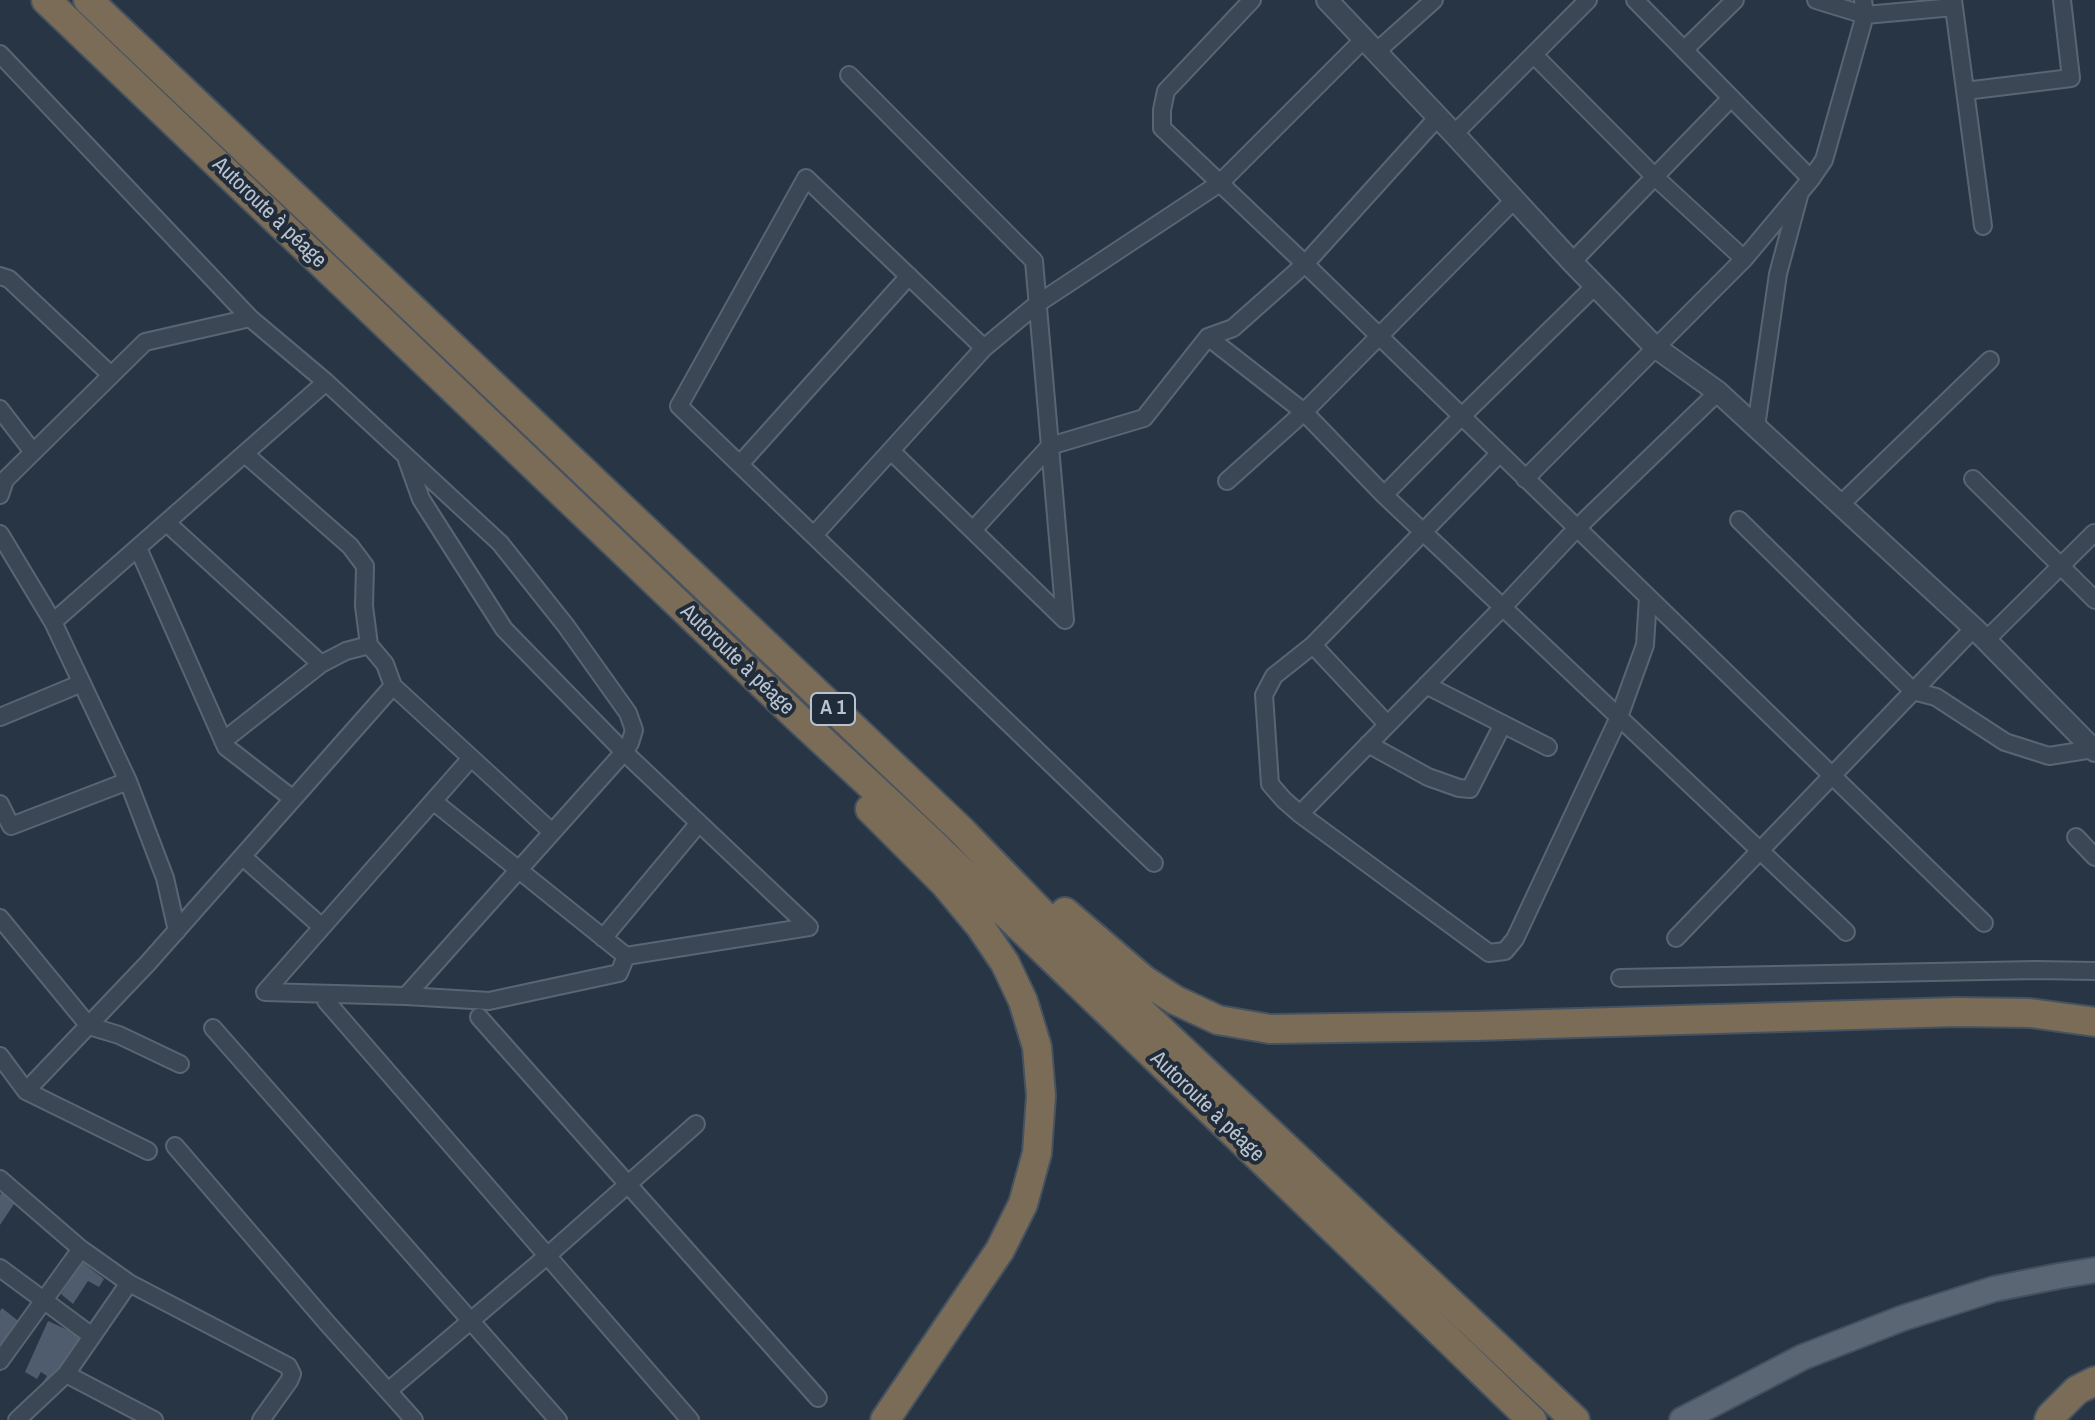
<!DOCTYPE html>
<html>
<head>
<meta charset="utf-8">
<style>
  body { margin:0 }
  canvas { display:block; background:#273545 }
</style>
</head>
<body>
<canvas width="2095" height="1420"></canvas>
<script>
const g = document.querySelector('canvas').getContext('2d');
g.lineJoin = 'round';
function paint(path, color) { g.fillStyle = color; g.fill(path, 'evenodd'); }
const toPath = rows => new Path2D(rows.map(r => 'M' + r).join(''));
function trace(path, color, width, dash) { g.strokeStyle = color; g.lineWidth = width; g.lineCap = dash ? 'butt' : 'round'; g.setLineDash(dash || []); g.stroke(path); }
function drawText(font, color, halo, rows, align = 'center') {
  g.font = font + ' "Archivo Narrow",sans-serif'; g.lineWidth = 8; g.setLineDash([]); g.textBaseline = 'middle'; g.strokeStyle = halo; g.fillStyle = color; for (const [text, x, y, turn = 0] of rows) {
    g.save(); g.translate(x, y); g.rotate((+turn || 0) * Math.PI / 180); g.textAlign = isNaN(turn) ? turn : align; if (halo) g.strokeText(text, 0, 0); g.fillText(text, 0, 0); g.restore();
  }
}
paint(toPath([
  [3,1191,16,1201,0,1225,0,1195],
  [82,1262,104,1279,99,1287,88,1281,73,1304,61,1294],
  [2,1308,21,1323,0,1355,0,1311],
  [48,1321,81,1336,51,1385,43,1382,47,1376,41,1372,37,1379,25,1372]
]), '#4e5c6e');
const minor = toPath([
  [1252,0,1166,91,1162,110,1162,128,1305,264,1984,923],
  [1635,0,1811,179,1824,160,1865,15,1863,0],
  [1816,0,1865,15,1954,7],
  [1953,0,1983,226],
  [1684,50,1735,0],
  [1376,52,1434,0],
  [0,54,250,318,326,382,500,543,566,626,628,713,634,730,630,743,624,752,406,996],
  [1534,55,1655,177,1744,259],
  [849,75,1034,261,1065,620],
  [1965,91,2071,78,2062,0],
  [1454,134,1588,0],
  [1572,262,1731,98],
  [0,276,9,279,111,375],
  [1208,337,1304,412,1384,495,1846,932],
  [984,348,806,178,679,406,1154,863],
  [0,409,33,452],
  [1756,427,1778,274,1799,196],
  [891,451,1065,620],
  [1500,453,1313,645,1274,676,1264,695,1270,784,1284,800,1300,814,1503,607,1577,528,1718,392],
  [245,454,350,546,365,566,364,606,369,645,385,664,393,686,552,832],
  [407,460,421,499,504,629,624,752,809,927],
  [740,464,909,276],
  [1525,479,1744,259,1811,179],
  [1973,479,2095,600],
  [1227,481,1304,412,1515,199],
  [0,495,5,480,145,342,250,318],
  [1384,495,1462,416,1595,286],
  [1840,505,1990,360],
  [1739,520,1913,691,1936,697,2005,742,2049,756,2093,749],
  [167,523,321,664],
  [973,530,1050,446,1144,418,1208,337,1233,328,1305,264,1438,117],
  [0,534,53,622,128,781,165,878,177,931],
  [814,535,984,348,1037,304,1220,183,1364,39],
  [138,548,226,747,293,799],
  [53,622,326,382],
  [1986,640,2094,533],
  [1313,645,1387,724],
  [1426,685,1548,747],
  [0,717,82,683],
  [223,741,321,664,346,651,369,645],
  [1368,744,1428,777,1459,788,1470,789,1503,724],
  [433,801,626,956,809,927],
  [0,804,11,826,128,781],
  [1300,814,1489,953,1505,951,1515,939,1619,717,1645,645,1648,597],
  [2076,837,2095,857],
  [243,857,322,927],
  [0,918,89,1026,119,1035,180,1064],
  [603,938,699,823],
  [1676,938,1974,628],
  [1620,978,2036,970,2095,971],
  [265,992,406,996,489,1001,619,973,626,956],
  [265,992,471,758],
  [326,1001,690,1420],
  [479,1017,818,1398],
  [213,1028,558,1420],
  [0,1056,26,1091,148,1151],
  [26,1091,148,963,393,686],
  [175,1146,327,1323,414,1420],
  [0,1179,81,1249,129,1283,288,1366,292,1374,289,1381,261,1420],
  [0,1268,92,1336],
  [0,1361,81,1249],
  [66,1374,154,1420],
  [388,1391,547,1256,696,1124],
  [17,1420,66,1374,129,1283]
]);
const tertiary = toPath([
  [1327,0,1454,134,1572,262,1655,347,1718,392,1756,427,1974,628,2095,751]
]);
const primary = toPath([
  [1682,1420,1803,1357,1903,1318,1994,1289,2059,1276,2095,1270]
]);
const motorway = toPath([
  [46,0,800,720,922,833,1532,1420],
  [88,0,961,830,1093,966,1575,1420],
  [870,809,945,884,980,926,1005,963,1023,1001,1037,1047,1041,1096,1037,1153,1023,1204,1000,1250,885,1420],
  [1065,912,1144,980,1175,1000,1218,1020,1270,1029,1475,1026,1957,1012,2030,1013,2095,1022],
  [2049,1420,2051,1416,2077,1390,2095,1381]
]);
trace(minor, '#5a6572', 20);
trace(tertiary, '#5a6572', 24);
trace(primary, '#45505e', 28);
trace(motorway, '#46525f', 32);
trace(minor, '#3b4755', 16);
trace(tertiary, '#3b4755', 20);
trace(primary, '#5a6674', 24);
trace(motorway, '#7b6c58', 28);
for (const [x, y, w] of [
  [833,709,44]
]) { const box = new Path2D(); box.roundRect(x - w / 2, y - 16, w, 32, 6); g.fillStyle = '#202c3a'; g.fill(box); trace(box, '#b9c2ce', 2); }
drawText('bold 20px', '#b9c2ce', null, [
  ["A 1",833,709]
]);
drawText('22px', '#b9c2ce', '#202c3a', [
  ["Autoroute à péage",269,213,44],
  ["Autoroute à péage",737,660,44],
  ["Autoroute à péage",1207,1107,44]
]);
</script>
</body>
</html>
